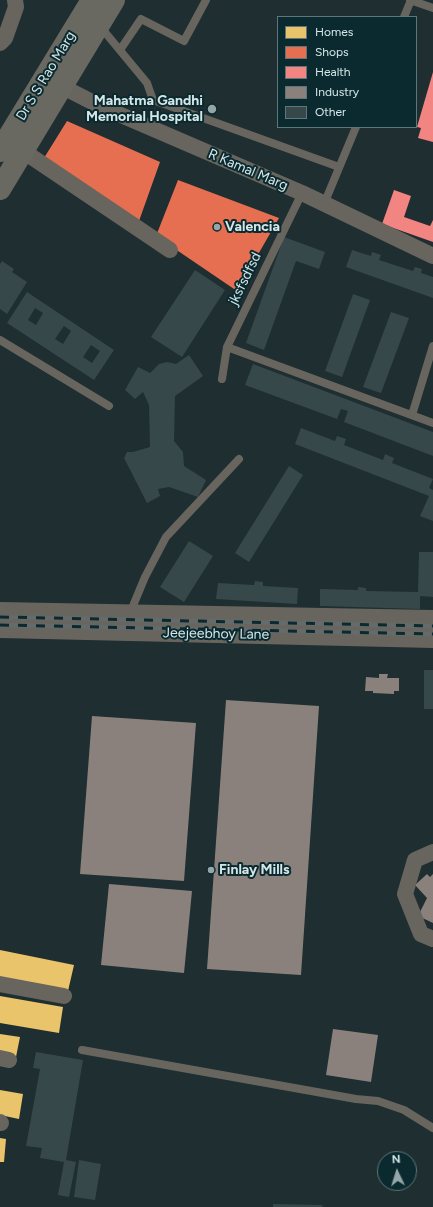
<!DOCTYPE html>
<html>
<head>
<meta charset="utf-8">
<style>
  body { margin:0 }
  #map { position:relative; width:433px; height:1207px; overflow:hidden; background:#1e2e31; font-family:Figtree,sans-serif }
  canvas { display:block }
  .legend { position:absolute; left:277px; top:16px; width:140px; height:112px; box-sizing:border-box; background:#0b2a2f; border:1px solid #5c7679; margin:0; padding:5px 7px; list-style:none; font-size:12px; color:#d5e7e9 }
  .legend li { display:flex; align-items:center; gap:8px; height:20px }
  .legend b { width:20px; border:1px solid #5c7679 }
  .north { position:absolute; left:377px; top:1151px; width:40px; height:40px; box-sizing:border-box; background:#0b2a2f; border:1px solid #5c7679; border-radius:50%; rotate:356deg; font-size:11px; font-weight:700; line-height:16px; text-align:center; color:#d5e7e9 }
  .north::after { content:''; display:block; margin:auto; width:14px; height:18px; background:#95a6a9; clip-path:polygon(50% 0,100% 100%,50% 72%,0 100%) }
</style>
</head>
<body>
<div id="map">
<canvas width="433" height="1207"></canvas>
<ul class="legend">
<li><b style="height:11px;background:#e9c46a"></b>Homes</li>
<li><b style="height:11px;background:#e76f51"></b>Shops</li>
<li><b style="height:11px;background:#f28482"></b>Health</li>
<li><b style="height:11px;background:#8a817c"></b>Industry</li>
<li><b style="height:11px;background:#37484b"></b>Other</li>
</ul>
<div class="north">N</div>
</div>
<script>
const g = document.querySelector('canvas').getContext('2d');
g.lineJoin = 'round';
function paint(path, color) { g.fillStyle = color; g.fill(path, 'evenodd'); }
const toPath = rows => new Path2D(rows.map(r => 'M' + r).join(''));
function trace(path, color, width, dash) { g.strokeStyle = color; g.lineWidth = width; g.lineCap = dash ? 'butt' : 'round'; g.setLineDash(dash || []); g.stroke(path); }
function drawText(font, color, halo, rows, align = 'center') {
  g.font = font + ' Figtree,sans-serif'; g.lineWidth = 4; g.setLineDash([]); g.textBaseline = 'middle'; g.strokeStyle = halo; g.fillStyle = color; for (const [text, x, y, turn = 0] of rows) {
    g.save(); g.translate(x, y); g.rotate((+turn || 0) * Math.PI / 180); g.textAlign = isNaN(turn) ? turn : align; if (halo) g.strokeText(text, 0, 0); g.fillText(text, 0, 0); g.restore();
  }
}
paint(toPath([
  [0,950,74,965,68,991,0,978],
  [0,996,63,1007,59,1033,0,1023],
  [0,1034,20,1037,16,1057,0,1054],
  [0,1090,23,1094,19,1119,0,1115],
  [0,1138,6,1139,4,1162,0,1162]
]), '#e9c46a');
paint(toPath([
  [67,121,160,162,139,221,44,158],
  [178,180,279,218,237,291,156,236]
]), '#e76f51');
paint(toPath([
  [433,72,433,142,418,138,421,128,417,127],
  [394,190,411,196,404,217,430,226,433,220,433,242,382,224]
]), '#f28482');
paint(toPath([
  [379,674,388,674,387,678,399,678,399,691,394,691,394,694,373,693,373,691,365,691,366,677,379,678],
  [226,700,319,706,301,975,207,969],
  [92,716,196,723,184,881,80,874],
  [427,874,430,877,433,874,433,923,418,916,427,898,415,885],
  [109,884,192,891,184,973,101,965],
  [333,1029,378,1035,371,1082,326,1075]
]), '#8a817c');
paint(toPath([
  [284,237,325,252,319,269,296,261,264,350,246,343],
  [352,250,371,256,372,252,381,255,379,260,413,271,415,267,422,269,421,273,433,277,433,298,346,267],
  [2,261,14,269,12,272,27,282,7,314,0,309,0,264],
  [195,270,225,290,182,357,151,337],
  [27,292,114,350,94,380,7,323],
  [35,308,43,313,36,325,28,320],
  [64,326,71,331,63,344,55,339],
  [91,345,100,351,92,363,83,357],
  [353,294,370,300,342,377,325,371],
  [391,312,409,318,381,393,363,387],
  [189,355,203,376,175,396,174,441,183,452,184,466,206,480,198,497,169,487,158,489,160,496,147,503,124,458,127,452,133,452,150,447,149,405,143,392,135,399,125,390,138,367,150,373,159,364,167,362,176,364],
  [253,364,433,432,433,456,344,422,348,411,341,409,337,419,245,385],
  [301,428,335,441,337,436,346,439,344,445,383,460,385,454,394,458,392,463,433,479,429,488,433,490,433,521,420,516,429,496,295,444],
  [289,466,303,475,249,562,235,553],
  [189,541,213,556,184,602,160,587],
  [419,552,433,552,433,597,420,596,420,609,320,606,320,589,358,590,358,587,366,588,366,591,418,592],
  [255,581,263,582,263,586,298,588,297,604,216,599,218,583,254,585],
  [424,670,433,670,433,709,424,709],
  [36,1052,83,1060,66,1160,76,1162,69,1197,58,1195,64,1162,40,1158,42,1148,26,1146,40,1069,33,1068],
  [79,1160,101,1164,95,1200,74,1197],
  [273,1204,323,1205,322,1207,273,1207]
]), '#37484b');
trace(toPath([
  [410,0,433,8],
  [404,17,411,0],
  [99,25,147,83,153,100,339,167],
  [120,50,141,19,184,41,206,0],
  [324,204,356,127],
  [0,340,109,406],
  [227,347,433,423],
  [222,379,227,347,302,193],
  [412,415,433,346],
  [130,613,145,577,166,537,239,459],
  [82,1050,356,1099,378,1101,404,1110,433,1128]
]), '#68655f', 8);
trace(toPath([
  [0,43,5,38,16,7,15,0],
  [53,82,100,106,302,193,433,256],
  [23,151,170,250],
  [433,852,415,860,405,894,421,934,433,939],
  [0,984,64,996],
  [0,1058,9,1060],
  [0,1122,1,1123]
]), '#68655f', 16);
trace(toPath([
  [0,612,433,620],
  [0,628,433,638]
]), '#68655f', 20);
trace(toPath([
  [0,151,92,0],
  [0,189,114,0]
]), '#696861', 22);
const rail = toPath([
  [0,617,433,626],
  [0,625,433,634]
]);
trace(rail, '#656b6a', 4.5);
trace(rail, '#0b2a2f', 3, [9]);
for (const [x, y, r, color] of [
  [212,109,5,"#95a6a9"],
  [217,227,4,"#95a6a9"],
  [211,870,4,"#95a6a9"]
]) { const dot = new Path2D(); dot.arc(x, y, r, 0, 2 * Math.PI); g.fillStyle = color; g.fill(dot); trace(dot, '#0b2a2f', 1.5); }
drawText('14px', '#d5e7e9', '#0b2a2f', [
  ["Dr S S Rao Marg",46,76,-59],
  ["R Kamal Marg",248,170,23],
  ["jksfsdfsd",245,279,-64],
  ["Jeejeebhoy Lane",216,634,1]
]);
drawText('bold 14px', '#d5e7e9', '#0b2a2f', [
  ["Mahatma Gandhi",203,101,"right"],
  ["Memorial Hospital",203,117,"right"],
  ["Valencia",225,227],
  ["Finlay Mills",219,870]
], 'left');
</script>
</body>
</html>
